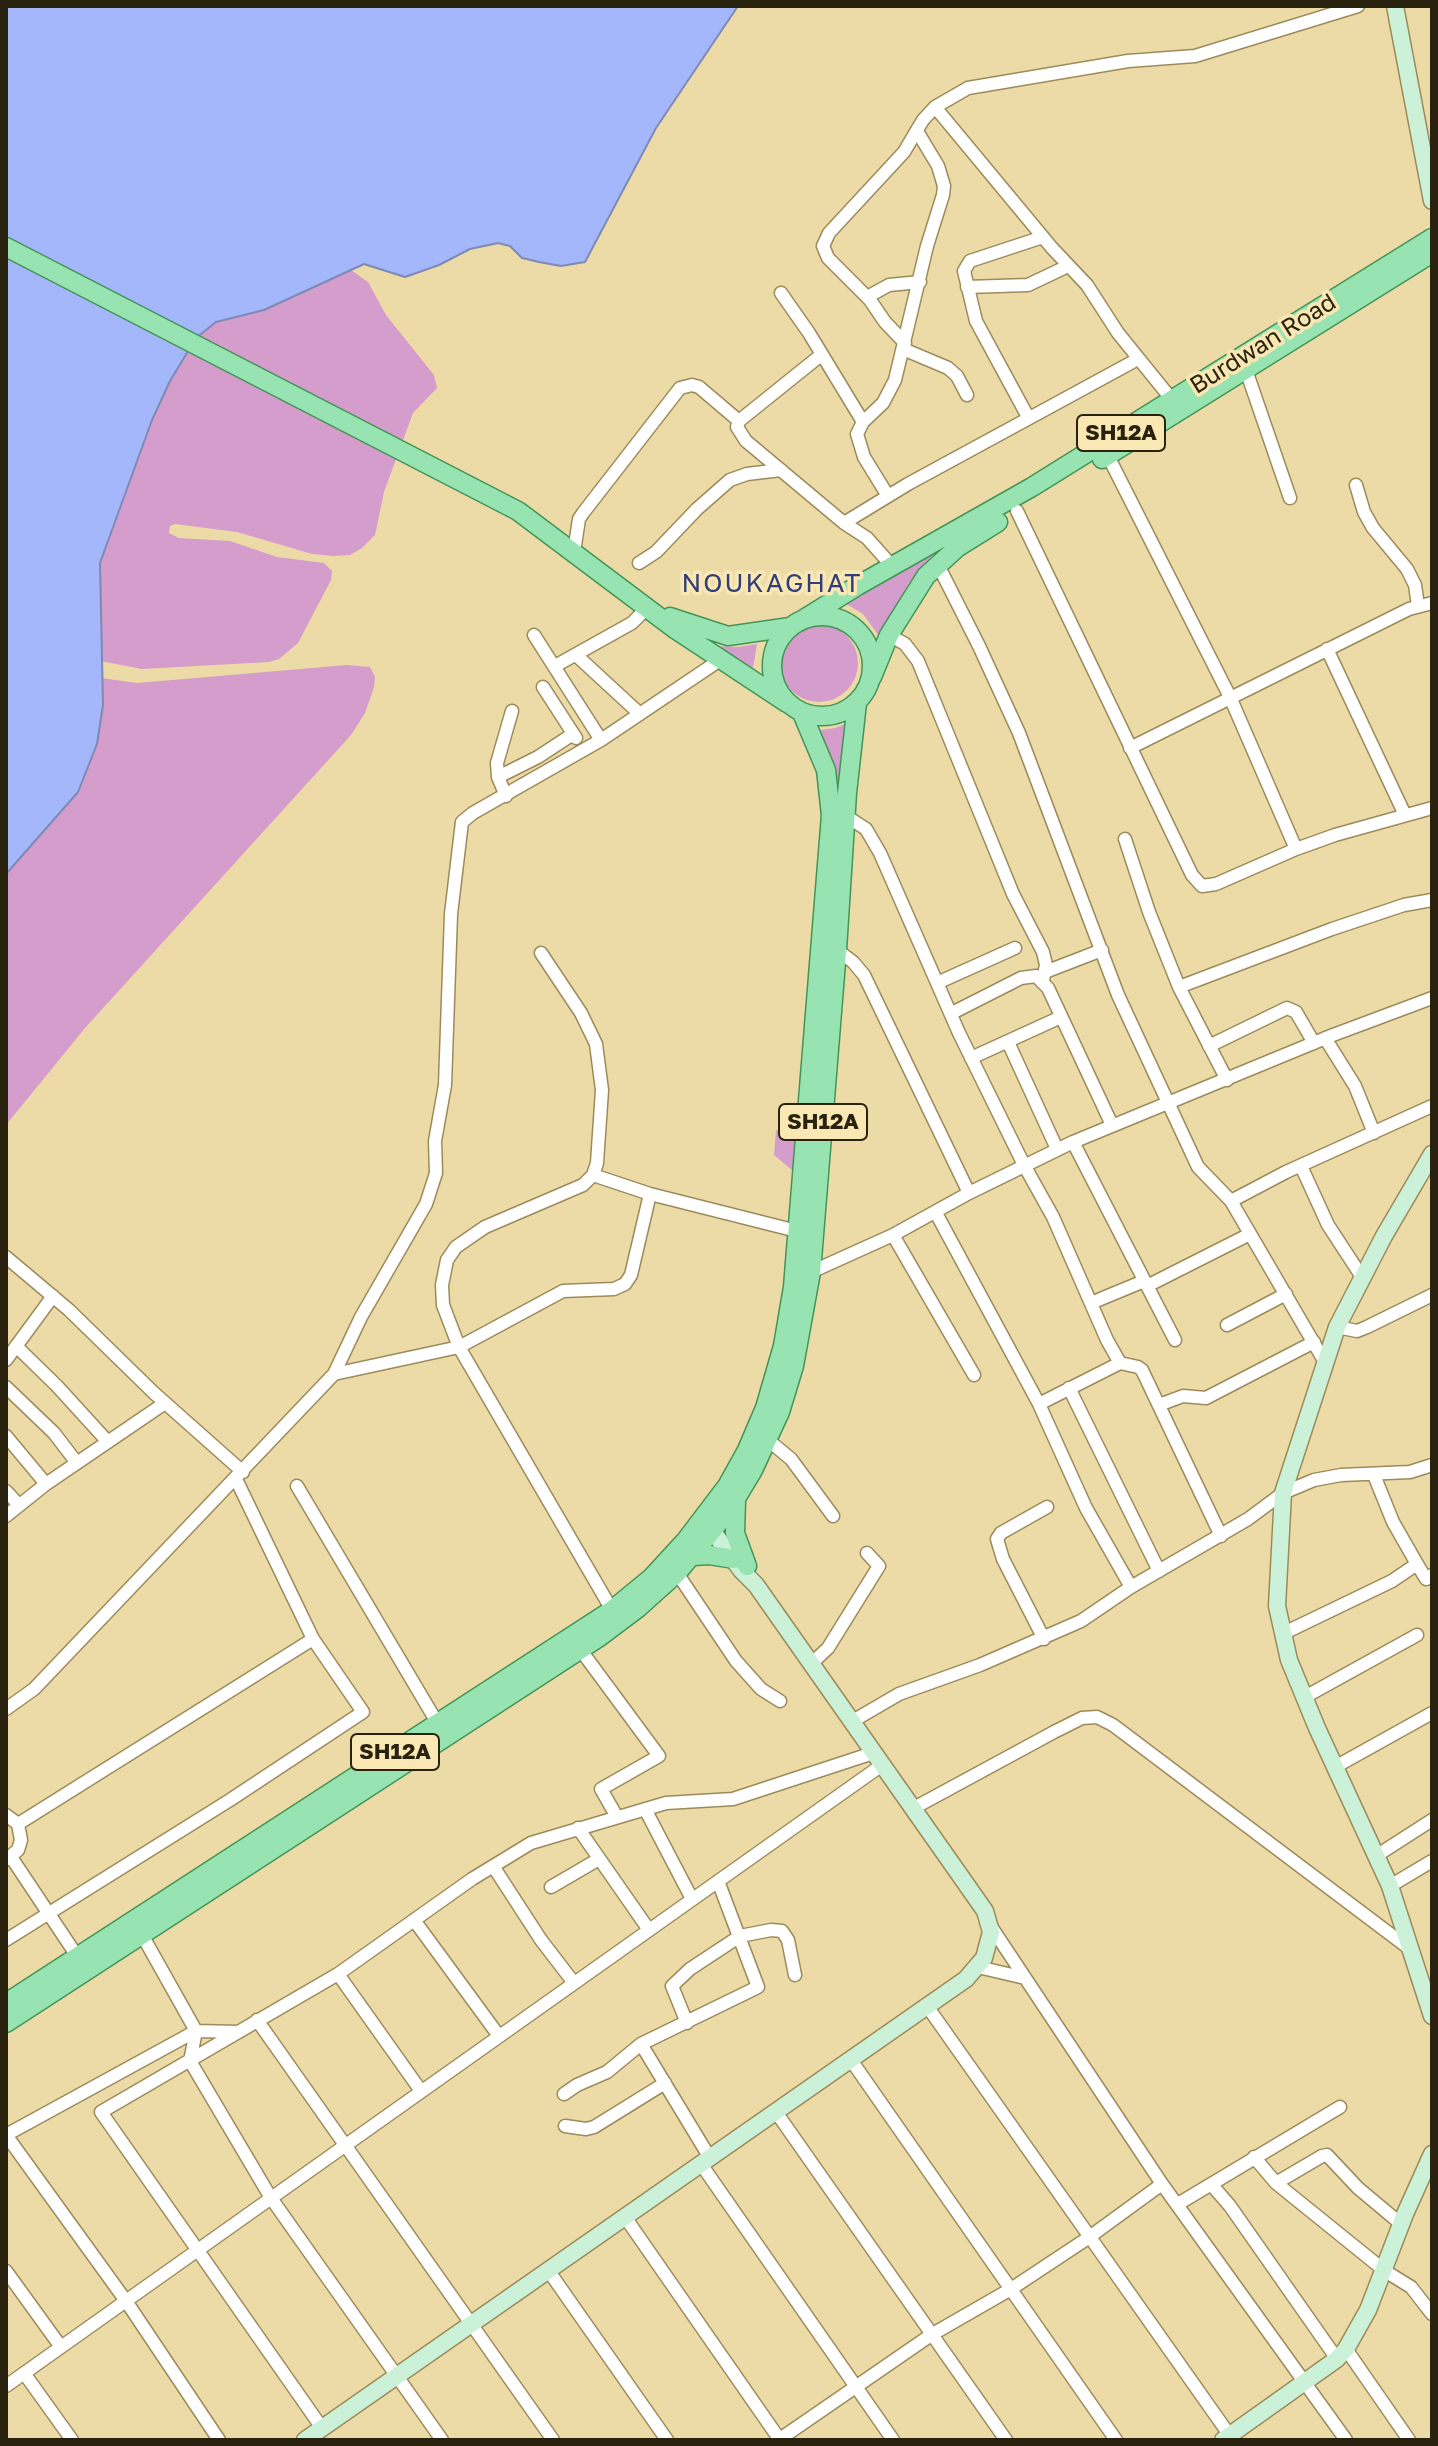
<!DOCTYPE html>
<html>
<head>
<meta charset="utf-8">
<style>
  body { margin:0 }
  #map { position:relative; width:1438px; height:2446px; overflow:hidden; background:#eddba7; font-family:"Golos Text",sans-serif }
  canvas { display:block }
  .frame { position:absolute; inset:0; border:8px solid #29220e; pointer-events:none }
</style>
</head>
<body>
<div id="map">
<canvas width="1438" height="2446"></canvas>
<div class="frame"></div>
</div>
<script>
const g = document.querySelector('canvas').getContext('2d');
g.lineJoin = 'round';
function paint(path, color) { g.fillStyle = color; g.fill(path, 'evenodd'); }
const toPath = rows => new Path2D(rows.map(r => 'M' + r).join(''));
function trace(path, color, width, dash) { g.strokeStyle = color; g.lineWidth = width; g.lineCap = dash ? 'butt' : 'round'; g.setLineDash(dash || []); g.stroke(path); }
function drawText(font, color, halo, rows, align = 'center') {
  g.font = font + ' "Golos Text",sans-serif'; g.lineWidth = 7; g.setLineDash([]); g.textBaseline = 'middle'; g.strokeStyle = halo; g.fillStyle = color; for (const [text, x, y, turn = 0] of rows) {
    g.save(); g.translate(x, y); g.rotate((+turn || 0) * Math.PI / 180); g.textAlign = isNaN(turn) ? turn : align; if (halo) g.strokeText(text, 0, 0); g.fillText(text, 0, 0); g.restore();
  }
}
paint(toPath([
  [351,270,368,282,386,315,434,375,437,388,413,413,384,492,375,535,362,548,350,555,333,556,312,554,237,532,175,524,170,526,169,533,179,538,230,541,277,557,324,563,332,571,331,580,298,643,279,659,269,662,142,669,100,661,100,563,152,420,170,381,196,338,216,322,264,310],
  [936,551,909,583,879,636,863,614,843,602],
  '780 663a39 39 0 1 1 78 0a39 39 0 1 1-78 0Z',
  [757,644,753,668,716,646,738,647],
  [347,665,370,667,375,677,374,687,365,713,351,735,85,1028,6,1125,6,874,78,792,103,705,101,678,137,683],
  [847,723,843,748,839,785,830,754,820,730,835,728],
  [797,1116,793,1171,774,1155,776,1131]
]), '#d49dcb');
const water = toPath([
  [6,6,738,6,656,128,585,262,561,266,539,262,522,258,510,246,498,243,470,249,439,265,405,277,364,264,264,310,216,322,196,338,170,381,152,420,100,563,103,705,97,744,78,792,6,874,6,6]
]);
paint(water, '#a4b7fb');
trace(water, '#7f8ab4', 2);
const street = toPath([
  [935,107,1052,248,1087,285,1118,333,1173,401],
  [967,287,1028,285,1068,266],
  [781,293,809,333,863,422],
  [867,297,889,285,920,282],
  [905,343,885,322,870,300,828,258,823,246,829,233,904,152,923,120,935,107,968,88,1128,61,1195,56,1358,6],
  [903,349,948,368,957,376,967,395],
  [821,355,739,421,737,427,746,441,844,523,867,538,892,566],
  [1246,370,1290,498],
  [1028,417,976,321,964,271,970,261,1043,237],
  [1108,456,1230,697,1296,849],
  [1356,485,1364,512,1373,528,1407,569,1415,585,1418,606],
  [888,496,864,457,857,434,863,422,883,403,895,380,927,246,943,195,944,186,938,166,917,131],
  [1017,511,1192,875,1202,886,1216,884,1296,849,1335,835,1432,808],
  [844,523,908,484,1138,359],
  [574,552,579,519,583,513,680,388,692,385,699,387,739,421],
  [639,563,656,552,697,509,730,480,747,474,781,470],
  [938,565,979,646,1019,733,1118,995,1198,1167,1231,1201,1326,1364],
  [534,635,601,740],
  [889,635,905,644,918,661,1013,894,1043,952,1046,965,1043,980],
  [1327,649,1405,815],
  [576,655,640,714],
  [555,666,632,623,648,607],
  [543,687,576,738],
  [1130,748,1409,609,1432,603],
  [498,777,538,757,573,734],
  [506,796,498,777,497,763,512,711],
  [846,816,866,829,880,853,959,1033,1024,1165,1053,1217,1107,1340,1120,1363],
  [1125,839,1149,912,1179,987,1227,1080],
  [837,950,853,962,864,975,969,1193],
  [541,953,581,1013,596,1044,602,1090,597,1163,593,1175,583,1185,485,1227,456,1247,447,1260,442,1285,443,1305,459,1347,612,1610],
  [1045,972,1102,950],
  [937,983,1015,948],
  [1179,987,1332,929,1404,905,1432,900],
  [952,1013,1021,978,1036,976,1048,988,1112,1125],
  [1325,1038,1355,1086,1374,1133],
  [1008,1042,1057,1149],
  [1209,1046,1287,1008,1296,1012,1314,1043],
  [971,1058,1061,1017],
  [1073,1142,1175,1340],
  [1301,1166,1328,1225,1362,1277],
  [593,1175,650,1194,797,1231],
  [1231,1201,1286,1172,1432,1106],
  [936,1213,1039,1404,1086,1508,1131,1587],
  [893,1235,974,1375],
  [6,1257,69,1310,154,1393,243,1472],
  [811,1272,893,1235,969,1193,1073,1142,1333,1035,1432,998],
  [1147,1286,1250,1234],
  [1091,1303,1144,1281],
  [1227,1325,1286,1294],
  [1337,1327,1357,1331,1367,1327,1432,1295],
  [16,1346,57,1386,108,1442],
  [6,1360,53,1296],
  [334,1374,459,1347,563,1291,614,1289,625,1284,631,1275,650,1194],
  [6,1387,54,1433,77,1463],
  [1069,1388,1159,1571],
  [1039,1404,1120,1363,1138,1367,1142,1370,1221,1536],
  [1159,1405,1183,1396,1206,1398,1314,1342],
  [6,1436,46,1484],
  [768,1440,791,1459,833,1516],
  [1374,1475,1393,1522,1417,1564,1426,1579,1432,1575],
  [297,1486,438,1724],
  [6,1491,19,1505],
  [6,1516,46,1484,165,1403],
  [677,1573,736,1661,761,1689,780,1701],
  [1282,1634,1392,1581,1417,1564],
  [1044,1639,1003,1559,997,1539,1001,1533,1047,1507],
  [580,1649,659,1756,601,1789,617,1817],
  [811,1664,828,1648,879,1566,867,1553],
  [1303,1698,1417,1635],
  [6,1709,34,1689,334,1374,361,1317,426,1204,436,1173,435,1141,445,1085,451,914,462,822,473,813,601,740,720,660],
  [851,1722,899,1694,980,1665,1081,1621,1131,1587,1248,1519,1283,1493,1314,1480,1341,1475,1410,1472,1432,1465],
  [1335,1767,1432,1713],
  [645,1809,692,1899],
  [912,1809,1054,1732,1082,1718,1097,1717,1113,1725,1410,1949],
  [6,1815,18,1824,21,1840,18,1850,7,1859],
  [18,1824,313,1639],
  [578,1828,649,1930],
  [1376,1856,1432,1820],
  [11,1857,77,1956],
  [493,1866,541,1940,574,1983],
  [1390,1886,1432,1861],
  [551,1887,599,1859],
  [414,1920,499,2036],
  [990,1925,1162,2184,1346,2440],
  [141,1933,196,2031,190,2061,271,2198,442,2440],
  [6,1940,230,1800,363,1712,313,1639,236,1479],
  [978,1967,1025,1978],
  [338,1974,421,2091],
  [927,2006,1233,2440],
  [257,2020,553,2440],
  [687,2023,672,1986,690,1969,740,1936,771,1930,782,1931,788,1940,795,1975],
  [641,2044,710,2158],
  [851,2060,1116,2440],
  [564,2094,577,2085,607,2072,641,2044,758,1987,718,1881],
  [776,2112,1006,2440],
  [565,2126,586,2129,594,2127,665,2083],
  [1254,2157,1276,2183,1385,2271,1411,2287,1432,2314],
  [701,2164,893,2440],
  [1276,2183,1322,2156,1327,2155,1358,2188,1401,2224],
  [1211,2184,1230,2206,1337,2359],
  [1178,2204,1340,2107],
  [625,2217,780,2440],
  [548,2270,667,2440],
  [6,2271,61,2347],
  [1346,2349,1409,2440],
  [24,2373,72,2440],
  [6,2386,882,1765],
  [322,2428,101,2112,338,1974,472,1879,531,1843,666,1803,733,1799,873,1753],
  [780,2439,931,2335,1011,2289,1088,2238,1162,2184],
  [219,2440,126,2301,6,2135,196,2031,239,2032]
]);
const secondary = toPath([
  [1395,6,1432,201],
  [1432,1154,1384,1236,1337,1327,1283,1493,1277,1606,1289,1660,1317,1728,1390,1886,1432,2016],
  [305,2440,966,1979,984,1958,991,1932,985,1911,756,1585,741,1570,706,1522],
  [1223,2440,1337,2359,1346,2349,1368,2310,1405,2214,1432,2154]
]);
const primary = toPath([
  [6,247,518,511,675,629,787,703],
  [1102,459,1432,253],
  '772 666a50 50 0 1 1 100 0a50 50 0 1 1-100 0Z',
  [670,617,728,636,790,627],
  [804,619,857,586,1032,487,1432,238],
  [872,677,889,635,926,576,958,547,998,522],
  [736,1501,735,1533,747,1566],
  [694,1556,709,1555,734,1559],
  [6,2003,612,1610,651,1578,686,1540,727,1486,747,1450,765,1408,783,1346,793,1287,831,815,826,770,802,713],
  [6,2023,598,1638,638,1608,677,1573,729,1510,753,1470,780,1412,794,1366,811,1272,837,950,847,793,857,703]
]);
trace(street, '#9c8b5a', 15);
trace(secondary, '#9c8b5a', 19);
trace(primary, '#449457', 21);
trace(street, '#fff', 12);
trace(secondary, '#cbf2d8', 16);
trace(primary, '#97e4b2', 18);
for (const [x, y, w] of [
  [1121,433,88],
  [823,1122,88],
  [395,1752,88]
]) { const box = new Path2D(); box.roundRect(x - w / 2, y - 18, w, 36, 6); g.fillStyle = '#fae8b4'; g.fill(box); trace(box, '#29220e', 2); }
drawText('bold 22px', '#29220e', null, [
  ["SH12A",1121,433],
  ["SH12A",823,1122],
  ["SH12A",395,1752]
]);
drawText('24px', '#29220e', '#fae8b4', [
  ["Burdwan Road",1263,344,-32]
]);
g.letterSpacing = '2px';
drawText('26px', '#313e78', '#fae8b4', [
  ["NOUKAGHAT",772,584]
]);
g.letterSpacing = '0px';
</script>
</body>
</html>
